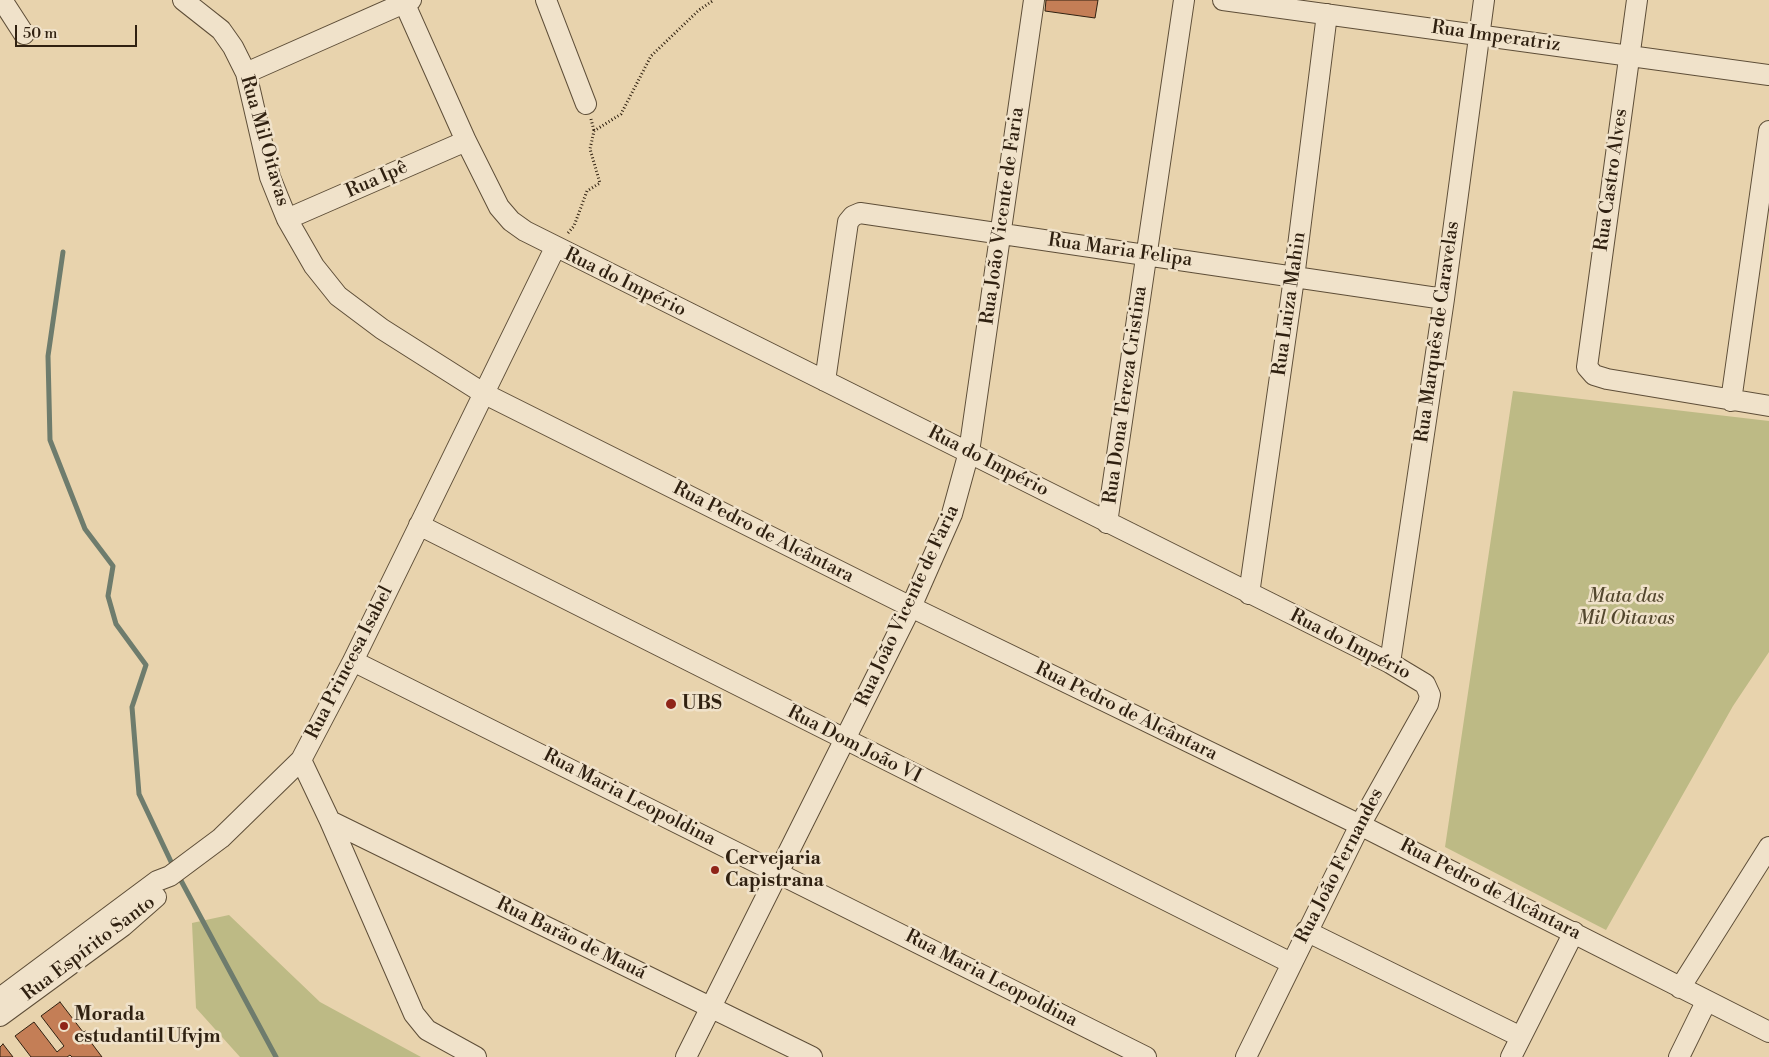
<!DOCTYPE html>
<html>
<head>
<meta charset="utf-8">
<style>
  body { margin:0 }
  #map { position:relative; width:1769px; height:1057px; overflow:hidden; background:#e8d3ad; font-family:"Libre Bodoni",serif }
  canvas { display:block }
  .scale { position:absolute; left:15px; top:25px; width:122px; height:22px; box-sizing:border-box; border:2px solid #302111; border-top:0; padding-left:6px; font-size:15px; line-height:18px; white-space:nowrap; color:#302111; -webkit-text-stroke:4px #f0e2ca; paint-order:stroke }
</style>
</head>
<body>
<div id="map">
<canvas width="1769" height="1057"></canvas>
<div class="scale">50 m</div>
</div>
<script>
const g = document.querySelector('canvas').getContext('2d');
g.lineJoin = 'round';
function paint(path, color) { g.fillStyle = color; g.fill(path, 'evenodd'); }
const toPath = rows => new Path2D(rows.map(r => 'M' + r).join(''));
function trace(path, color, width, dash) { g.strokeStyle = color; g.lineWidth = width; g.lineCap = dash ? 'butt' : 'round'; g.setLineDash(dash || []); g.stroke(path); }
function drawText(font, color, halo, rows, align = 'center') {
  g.font = font + ' "Libre Bodoni",serif'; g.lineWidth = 5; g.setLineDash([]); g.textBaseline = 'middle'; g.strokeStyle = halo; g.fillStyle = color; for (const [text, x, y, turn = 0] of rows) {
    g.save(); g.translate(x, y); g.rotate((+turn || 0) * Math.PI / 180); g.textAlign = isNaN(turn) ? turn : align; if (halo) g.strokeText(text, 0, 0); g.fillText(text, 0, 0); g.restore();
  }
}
paint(toPath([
  [1513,391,1769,421,1769,652,1733,706,1606,930,1445,847],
  [229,915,320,1002,421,1057,240,1057,196,1008,192,923]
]), '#bdba85');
trace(toPath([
  [63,252,48,356,50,440,85,529,113,566,108,596,116,624,146,665,132,707,139,794,174,868],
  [178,875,276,1057]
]), '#6e7c6d', 5);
const building = toPath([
  [1046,0,1098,0,1095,18,1045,11,1046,0],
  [60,1002,83,1032,86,1031,92,1039,90,1041,102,1057,72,1057,70,1055,67,1057,31,1057,15,1036,34,1022,57,1052,64,1046,41,1016,60,1002],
  [3,1044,13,1057,0,1057,0,1047,3,1044]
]);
paint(building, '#c47e56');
trace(building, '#302111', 1);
const minor = toPath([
  [2,0,24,34],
  [183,0,221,30,233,47,246,73,270,177,278,197,287,219,314,266,338,296,382,329,483,393,911,607,1360,825,1769,1032],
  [403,0,466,141,499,207,511,221,525,231,1390,663,1425,684,1430,695,1428,704,1360,825,1246,1057],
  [546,0,586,104],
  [1223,0,1769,75],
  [1637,0,1587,367,1594,375,1607,379,1769,406],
  [246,73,411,0],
  [287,219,466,141],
  [825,381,848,222,853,216,860,213,1444,299],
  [1731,401,1769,131],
  [1107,523,1184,0],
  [419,525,1291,963],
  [1249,594,1294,278,1327,14],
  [353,661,1146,1057],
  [1390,663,1444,299,1484,0],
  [330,821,812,1057],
  [1306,931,1521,1037],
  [1680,988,1769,847],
  [0,998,157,881,170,876,221,838,301,760],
  [0,1016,123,926,156,897],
  [476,1057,427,1030,414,1014,330,821,301,760,353,661,555,248],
  [686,1057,911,607,952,514,969,452,1034,0],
  [1511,1057,1574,932],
  [1679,1057,1706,1002]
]);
trace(minor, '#5e4e38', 22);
trace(toPath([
  [591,119,594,131],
  [568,233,574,226,587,191,600,183,590,149,594,131,621,114,651,56,699,10,714,0]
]), '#302111', 3, [1, 2.5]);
trace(minor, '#f0e2ca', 20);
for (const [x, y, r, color] of [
  [671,704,6,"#8f2418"],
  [715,870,5,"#8f2418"],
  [64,1026,5,"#8f2418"]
]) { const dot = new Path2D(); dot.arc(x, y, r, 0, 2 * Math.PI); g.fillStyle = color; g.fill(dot); trace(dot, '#f0e2ca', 2); }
drawText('19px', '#302111', '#f0e2ca', [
  ["Rua Imperatriz",1496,37,8],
  ["Rua Mil Oitavas",264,141,74],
  ["Rua Ipê",377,180,-24],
  ["Rua Castro Alves",1612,180,-82],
  ["Rua João Vicente de Faria",1003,216,-82],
  ["Rua Maria Felipa",1120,251,8],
  ["Rua do Império",625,283,26],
  ["Rua Luiza Mahin",1290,304,-82],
  ["Rua Marquês de Caravelas",1438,332,-82],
  ["Rua Dona Tereza Cristina",1126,395,-82],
  ["Rua do Império",988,462,27],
  ["Rua Pedro de Alcântara",763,533,27],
  ["Rua João Vicente de Faria",908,606,-65],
  ["Rua do Império",1350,645,27],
  ["Rua Princesa Isabel",350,663,-63],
  ["Rua Pedro de Alcântara",1126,712,26],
  ["Rua Dom João VI",854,745,27],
  ["Rua Maria Leopoldina",629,798,27],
  ["Rua João Fernandes",1340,866,-63],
  ["Rua Pedro de Alcântara",1490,890,27],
  ["Rua Barão de Mauá",571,939,26],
  ["Rua Espírito Santo",89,949,-37],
  ["Rua Maria Leopoldina",991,979,27]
]);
drawText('italic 19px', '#53472e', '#f0e2ca', [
  ["Mata das",1626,597],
  ["Mil Oitavas",1626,619]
]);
drawText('bold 19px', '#302111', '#f0e2ca', [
  ["UBS",682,704],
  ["Cervejaria",725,859],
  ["Capistrana",725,881],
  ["Morada",74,1015],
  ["estudantil Ufvjm",74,1037]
], 'left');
</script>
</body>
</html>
